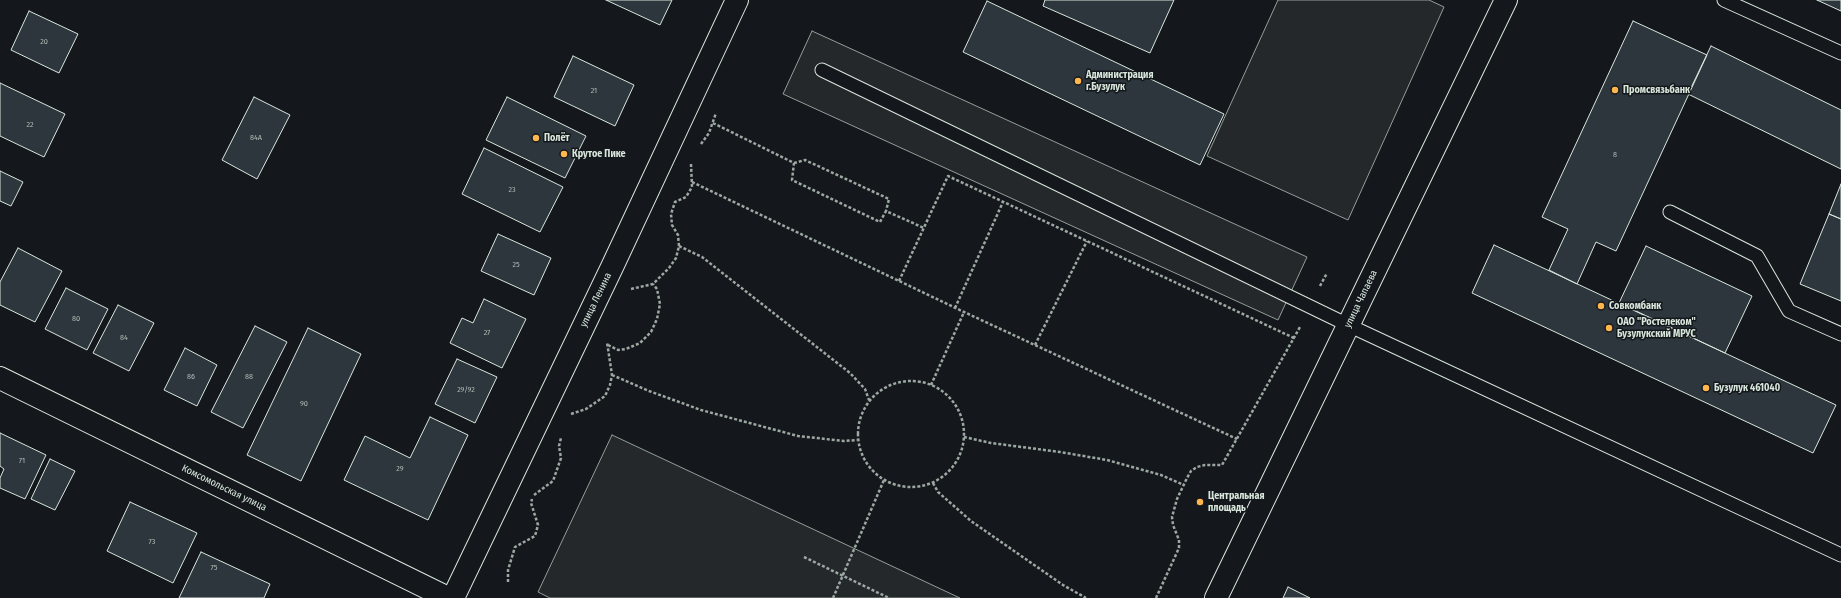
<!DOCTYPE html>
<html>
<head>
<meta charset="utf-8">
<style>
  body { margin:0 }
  canvas { display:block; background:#14181c }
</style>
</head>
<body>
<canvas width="1841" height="598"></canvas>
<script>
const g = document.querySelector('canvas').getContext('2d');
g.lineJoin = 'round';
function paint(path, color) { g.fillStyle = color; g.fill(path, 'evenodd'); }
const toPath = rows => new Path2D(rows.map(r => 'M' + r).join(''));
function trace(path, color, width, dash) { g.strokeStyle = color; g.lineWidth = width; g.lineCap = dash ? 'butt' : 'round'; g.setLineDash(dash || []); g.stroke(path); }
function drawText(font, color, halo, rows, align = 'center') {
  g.font = font + ' "Fira Sans Condensed",sans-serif'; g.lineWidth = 3; g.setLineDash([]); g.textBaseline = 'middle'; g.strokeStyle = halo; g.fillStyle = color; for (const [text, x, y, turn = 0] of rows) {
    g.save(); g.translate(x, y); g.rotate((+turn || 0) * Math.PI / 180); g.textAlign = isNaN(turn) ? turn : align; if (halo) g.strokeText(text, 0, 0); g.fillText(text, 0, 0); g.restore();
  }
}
const parking = toPath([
  [1278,0,1429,0,1444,7,1348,220,1207,156,1278,0],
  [812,31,1307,257,1278,320,783,94,812,31],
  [612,435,960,598,550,598,538,592,612,435]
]);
paint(parking, '#24282b');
trace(parking, '#939e99', 1);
const building = toPath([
  [606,0,672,0,660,25,606,0],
  [1045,0,1174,0,1150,53,1043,6,1045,0],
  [1817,0,1841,0,1841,11,1817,0],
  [987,1,1224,114,1200,165,963,52,987,1],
  [29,11,78,34,59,73,11,50,29,11],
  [1633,21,1707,55,1616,251,1596,242,1577,284,1549,270,1568,229,1542,217,1633,21],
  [1711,46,1841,110,1841,169,1688,94,1711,46],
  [573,56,634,85,615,126,554,97,573,56],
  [0,83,65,114,44,157,0,136,0,83],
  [254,97,290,115,257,179,222,160,254,97],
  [507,97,586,136,565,178,486,140,507,97],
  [484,148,563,187,540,232,462,194,484,148],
  [0,171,23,182,11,206,0,201,0,171],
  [1841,184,1841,219,1829,214,1841,184],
  [1829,214,1841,219,1841,301,1800,284,1829,214],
  [498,234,551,258,534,295,481,271,498,234],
  [1494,245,1836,405,1813,453,1472,293,1494,245],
  [1646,246,1752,296,1725,353,1619,303,1646,246],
  [18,248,62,271,35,322,0,305,0,282,18,248],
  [66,288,108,309,87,350,45,329,66,288],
  [484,299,526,319,502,368,450,343,462,318,473,323,484,299],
  [118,305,154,323,129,371,93,353,118,305],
  [255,326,287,342,243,428,211,412,255,326],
  [308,328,361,354,301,481,247,455,308,328],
  [185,348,217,365,197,406,164,390,185,348],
  [457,359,497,377,475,423,435,404,457,359],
  [430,417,468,435,428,520,344,480,365,436,410,458,430,417],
  [0,433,46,455,25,499,0,488,0,478,4,469,0,466,0,433],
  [50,459,75,471,55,510,31,499,50,459],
  [130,502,197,533,173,583,107,551,130,502],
  [201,552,270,584,264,598,179,598,201,552],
  [1288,587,1310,598,1283,598,1288,587]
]);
paint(building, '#2c363c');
trace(building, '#d8e6dc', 1);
const lane = toPath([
  [1724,0,1841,53],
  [822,70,1348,325,1841,555],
  [1670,212,1757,256,1789,311,1841,334]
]);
const street = toPath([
  [0,378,448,598],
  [453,598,613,265,737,0]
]);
const secondary = toPath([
  [1216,598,1506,0]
]);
trace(lane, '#d8e6dc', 15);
trace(street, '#d8e6dc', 24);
trace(secondary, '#d8e6dc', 24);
trace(toPath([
  [713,123,794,163,792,180,880,222,886,211,924,228],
  [701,144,709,133,716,113],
  [794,163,805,160,889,199,886,211],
  [692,182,964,312,1237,439],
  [679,246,702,257,850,373,865,389,869,400],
  [899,281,948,176,1294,338],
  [1320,286,1327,273],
  [631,289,653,284,669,268,676,258,679,246,678,235,672,225,671,214,675,202,686,197,692,187,691,164],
  [955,308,1003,202],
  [608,345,618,350,626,349,640,343,651,332,657,319,660,304,657,289,653,284],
  [1035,345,1087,241],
  [612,375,649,391,701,410,798,436,844,441,857,440],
  '858 434a53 53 0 1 1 106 0a53 53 0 1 1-106 0Z',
  [931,385,964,312],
  [571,414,586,409,605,396,610,385,612,375,607,342],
  [964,437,991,443,1060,452,1107,460,1161,475,1184,485],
  [933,483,938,492,971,521,1063,585,1086,598],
  [534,495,553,481,561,458,559,446,561,438],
  [804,557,889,598],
  [508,582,508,570,515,547,535,536,538,525,531,503,532,499],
  [833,598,884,480],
  [1156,598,1179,548,1179,540,1173,525,1172,517,1177,499,1187,478,1191,471,1197,467,1205,465,1222,465,1300,327]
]), '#9da8a2', 2.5, [3, 2]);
trace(lane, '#14181c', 13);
trace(street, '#14181c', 22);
trace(secondary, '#14181c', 22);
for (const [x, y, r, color] of [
  [1078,81,4,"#ffb74d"],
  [1615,90,4,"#ffb74d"],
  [536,138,4,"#ffb74d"],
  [564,154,4,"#ffb74d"],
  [1601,306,4,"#ffb74d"],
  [1609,328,4,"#ffb74d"],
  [1706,388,4,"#ffb74d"],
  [1200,502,4,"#ffb74d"]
]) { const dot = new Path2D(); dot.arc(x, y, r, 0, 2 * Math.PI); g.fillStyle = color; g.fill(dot); trace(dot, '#14181c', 1.5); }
drawText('8px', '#adbab4', null, [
  ["20",44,42],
  ["21",594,91],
  ["22",30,125],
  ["84А",256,138],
  ["8",1615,155],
  ["23",512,190],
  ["25",516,265],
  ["80",76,319],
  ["27",487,333],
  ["84",124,338],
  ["86",191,377],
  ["88",249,377],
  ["29/92",466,390],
  ["90",304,404],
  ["71",22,461],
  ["29",400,469],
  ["73",152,542],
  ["75",214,568]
]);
drawText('bold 10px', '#d8e6dc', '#14181c', [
  ["Администрация",1086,75],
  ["г.Бузулук",1086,87],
  ["Промсвязьбанк",1623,90],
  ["Полёт",544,138],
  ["Крутое Пике",572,154],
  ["Совкомбанк",1609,306],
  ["ОАО \"Ростелеком\"",1617,322],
  ["Бузулукский МРУС",1617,334],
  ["Бузулук 461040",1714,388],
  ["Центральная",1208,496],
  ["площадь",1208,508]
], 'left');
drawText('10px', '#d8e6dc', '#14181c', [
  ["улица Чапаева",1361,299,-64],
  ["улица Ленина",596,300,-64],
  ["Комсомольская улица",224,488,26]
]);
</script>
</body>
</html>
